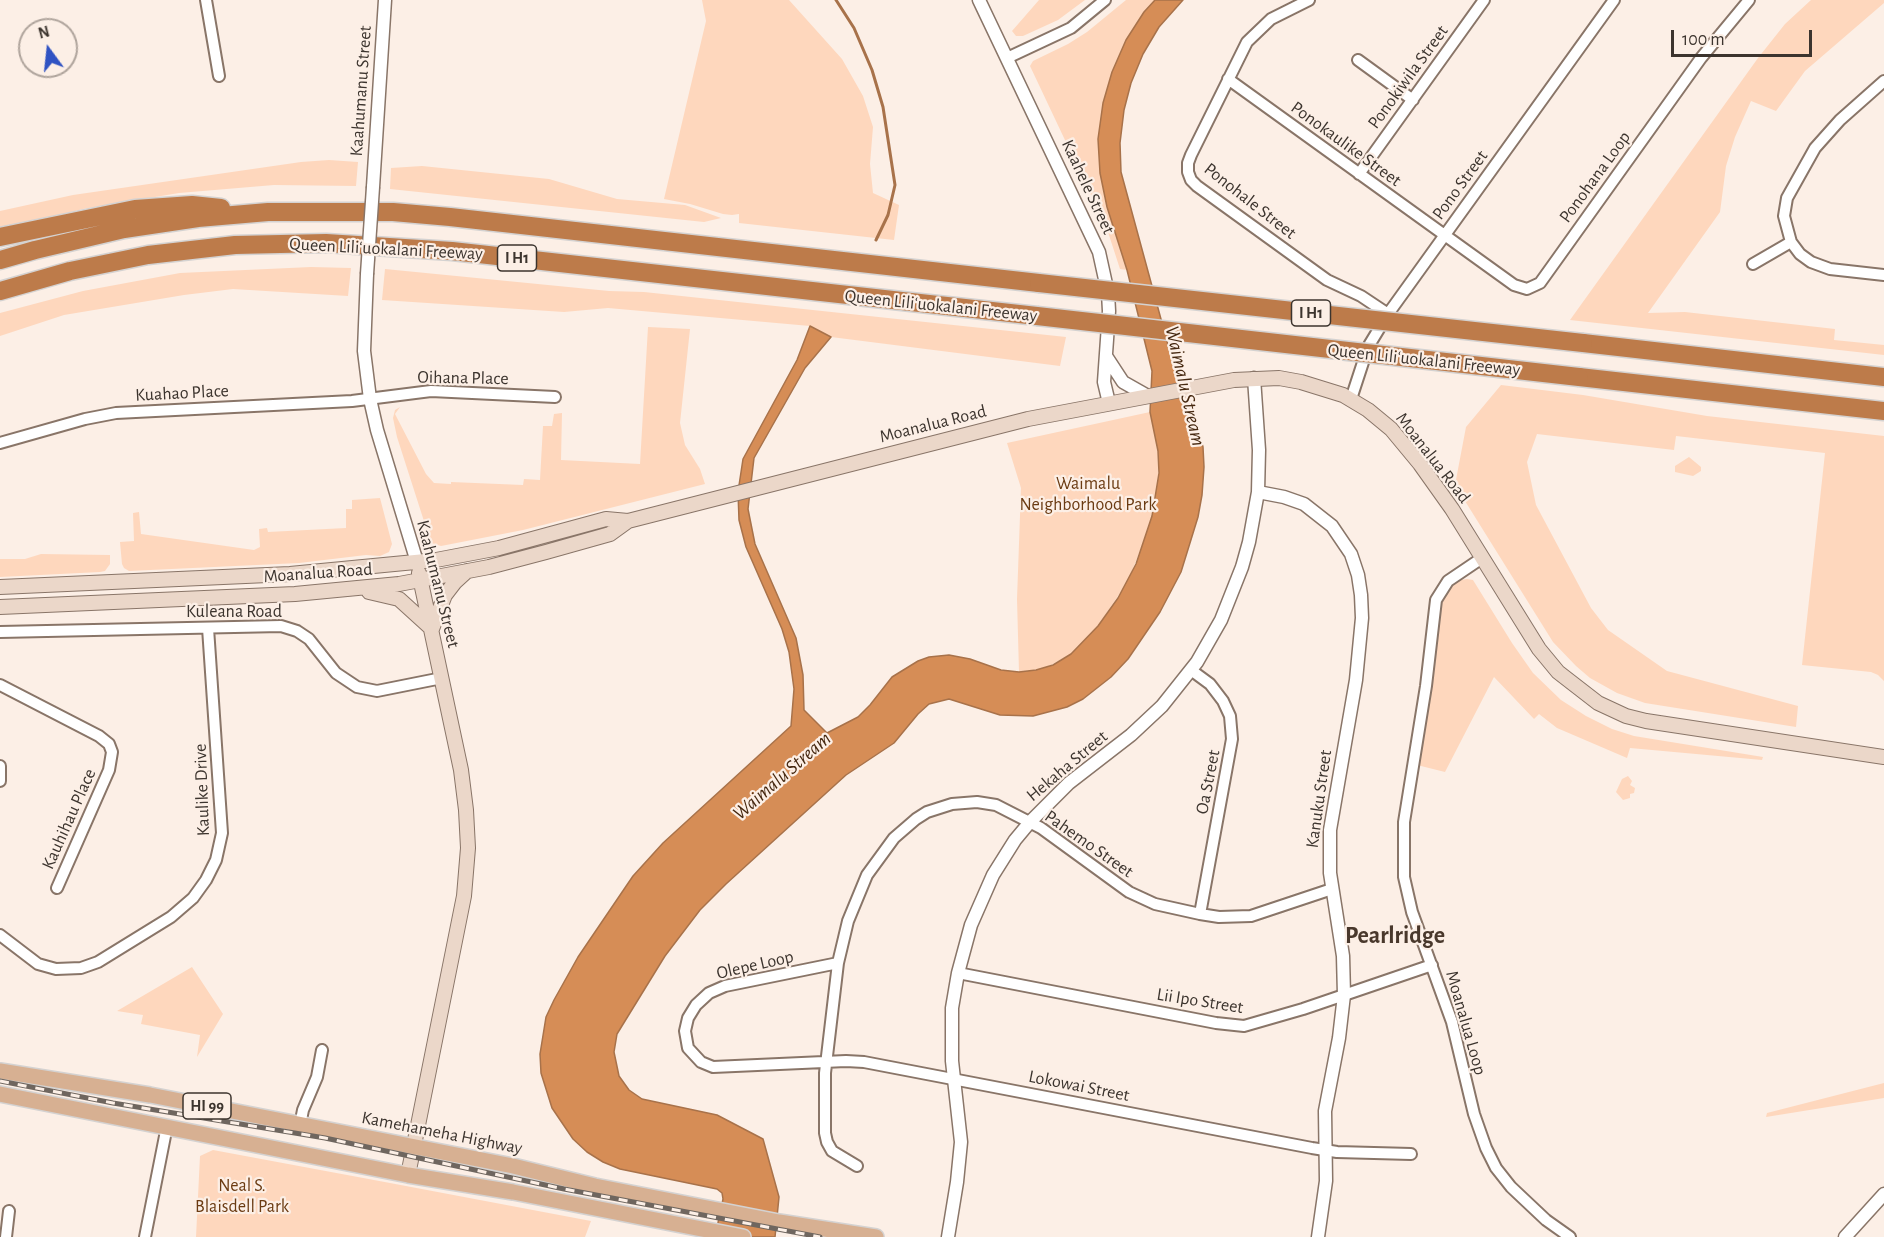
<!DOCTYPE html>
<html>
<head>
<meta charset="utf-8">
<style>
  body { margin:0 }
  #map { position:relative; width:1884px; height:1237px; overflow:hidden; background:#fcefe6; font-family:"Alegreya Sans",sans-serif }
  canvas { display:block }
  .north { position:absolute; left:18px; top:18px; width:60px; height:60px; box-sizing:border-box; background:#fcefe6; border:2px solid #afa49c; border-radius:50%; rotate:345deg; font-size:16px; font-weight:700; line-height:24px; text-align:center; color:#3c342e }
  .north::after { content:''; display:block; margin:auto; width:21px; height:27px; background:#3053c3; clip-path:polygon(50% 0,100% 100%,50% 72%,0 100%) }
  .scale { position:absolute; left:1671px; top:30px; width:141px; height:27px; box-sizing:border-box; border:3px solid #3c342e; border-top:0; padding-left:8px; font-size:18px; line-height:21px; white-space:nowrap; color:#3c342e; -webkit-text-stroke:4px #fcefe6; paint-order:stroke }
</style>
</head>
<body>
<div id="map">
<canvas width="1884" height="1237"></canvas>
<div class="north">N</div>
<div class="scale">100 m</div>
</div>
<script>
const g = document.querySelector('canvas').getContext('2d');
g.lineJoin = 'round';
function paint(path, color) { g.fillStyle = color; g.fill(path, 'evenodd'); }
const toPath = rows => new Path2D(rows.map(r => 'M' + r).join(''));
function trace(path, color, width, dash) { g.strokeStyle = color; g.lineWidth = width; g.lineCap = dash ? 'butt' : 'round'; g.setLineDash(dash || []); g.stroke(path); }
function drawText(font, color, halo, rows, align = 'center') {
  g.font = font + ' "Alegreya Sans",sans-serif'; g.lineWidth = 4.5; g.setLineDash([]); g.textBaseline = 'middle'; g.strokeStyle = halo; g.fillStyle = color; for (const [text, x, y, turn = 0] of rows) {
    g.save(); g.translate(x, y); g.rotate((+turn || 0) * Math.PI / 180); g.textAlign = isNaN(turn) ? turn : align; if (halo) g.strokeText(text, 0, 0); g.fillText(text, 0, 0); g.restore();
  }
}
paint(toPath([
  [702,0,789,0,842,59,863,96,873,127,870,164,873,193,899,205,894,240,739,223,739,214,732,215,723,214,690,204,664,199,706,21],
  [1039,0,1085,0,1058,20,1023,36,1016,36,1012,31],
  [1126,0,1155,0,1144,12,1126,40,1112,72,1103,103,1098,139,1107,207,1127,270,1120,269,1107,229,1030,66,1033,61,1068,44,1087,32],
  [1811,0,1884,0,1884,3,1805,71,1776,111,1751,101,1735,137,1726,166,1720,212,1648,313,1685,312,1835,329,1834,340,1884,345,1884,355,1570,320,1758,58,1785,24],
  [329,160,358,162,356,186,274,185,179,193,83,209,0,230,0,211,73,195,301,162],
  [422,166,549,179,617,199,685,205,721,218,704,222,390,189,391,168],
  [311,267,351,268,348,296,233,289,184,295,64,315,0,336,0,313,83,291,180,273],
  [385,269,609,291,644,292,1066,337,1060,366,831,337,810,326,608,308,564,312,382,300],
  [648,327,690,329,680,423,685,445,700,469,705,484,523,530,441,546,431,543,397,437,393,418,395,410,400,407,395,414,426,474,434,483,451,484,451,482,523,485,524,479,540,480,543,426,552,426,554,414,562,413,561,460,640,464],
  [1501,385,1583,395,1707,416,1884,436,1884,681,1878,675,1871,672,1802,665,1825,453,1676,436,1674,450,1537,434,1527,462,1536,505,1591,608,1608,630,1667,671,1798,706,1796,727,1645,703,1617,693,1590,678,1576,666,1553,642,1455,485,1466,427],
  [1150,412,1158,451,1158,485,1149,528,1128,581,1098,626,1071,654,1045,668,1019,672,1017,599,1021,488,1007,443],
  [1689,457,1701,467,1701,471,1693,476,1675,472,1675,466],
  [380,498,392,544,389,552,380,556,366,555,299,563,129,571,124,568,122,564,120,542,134,541,133,513,139,512,141,534,254,550,260,547,259,529,267,528,268,532,346,528,346,509,352,509,352,500],
  [41,554,110,555,110,564,105,571,100,572,0,577,0,559,25,559],
  [1467,579,1473,580,1512,643,1533,673,1561,700,1586,716,1612,729,1634,736,1763,757,1762,760,1630,748,1627,758,1557,728,1539,714,1534,719,1494,677,1445,772,1417,765,1431,688,1440,605,1451,587,1460,580],
  [1628,776,1632,781,1630,785,1635,788,1634,793,1630,794,1630,798,1623,800,1616,792,1622,779],
  [192,967,223,1014,197,1057,200,1035,141,1024,143,1015,117,1011],
  [1884,1083,1884,1098,1766,1117,1767,1113],
  [213,1150,390,1183,591,1221,585,1237,196,1237,200,1156]
]), '#fed7bd');
const water = toPath([
  [1155,0,1183,0,1159,27,1143,54,1131,83,1124,110,1120,143,1121,172,1174,367,1191,404,1203,447,1204,467,1202,495,1198,517,1181,572,1160,612,1128,659,1111,677,1083,699,1067,707,1033,716,1000,715,949,699,929,704,918,714,894,743,846,775,726,884,700,910,665,956,617,1034,614,1052,619,1076,629,1090,642,1099,717,1115,763,1139,779,1197,775,1237,715,1237,723,1199,722,1193,717,1189,620,1169,603,1162,587,1152,573,1139,552,1108,541,1073,540,1054,546,1017,554,1000,578,957,633,876,663,843,791,726,794,689,789,652,782,629,746,547,739,520,738,492,743,459,797,360,810,326,831,337,805,368,754,458,748,509,755,544,796,638,803,675,804,710,827,733,858,717,870,705,892,677,918,661,929,657,949,655,970,659,1001,670,1019,672,1036,670,1053,665,1071,654,1098,626,1118,598,1136,564,1152,516,1159,473,1158,451,1150,412,1152,371,1127,270,1107,207,1100,173,1098,139,1103,103,1112,72,1126,40,1144,12,1155,0]
]);
paint(water, '#d68d56');
trace(water, '#a8724a', 1.5);
trace(toPath([
  [836,0,854,28,872,70,883,107,895,185,888,215,876,240]
]), '#a8724a', 3);
const minor = toPath([
  [206,0,219,76],
  [1309,0,1271,19,1247,42,1191,155,1188,163,1188,172,1191,180,1197,186,1327,280,1361,296,1388,314],
  [1007,58,1071,28,1105,0],
  [1358,60,1413,100],
  [1228,79,1514,285,1527,289,1540,283,1701,58,1749,0],
  [1884,81,1840,120,1815,148,1787,198,1784,216,1791,242,1800,254,1811,262,1830,269,1884,275],
  [1359,174,1484,0],
  [1753,264,1791,242],
  [1351,399,1368,347,1388,314,1614,0],
  [0,443,85,419,116,413,352,401,431,391,555,397],
  [1482,558,1448,581,1436,600,1426,686,1404,822,1404,877,1412,912,1452,1022,1474,1114,1486,1148,1496,1168,1511,1187,1546,1220,1570,1237],
  [0,632,281,626,297,631,309,639,336,673,357,687,377,691,442,678],
  [1191,670,1210,684,1223,701,1230,716,1232,739,1200,914],
  [0,685,99,736,109,744,112,752,109,770,57,888],
  [0,766,0,781],
  [0,935,38,964,56,969,81,968,98,962,171,917,193,898,206,880,216,860,222,833,208,628],
  [838,963,725,986,709,993,696,1005,688,1018,685,1031,688,1048,701,1062,713,1067,846,1061,864,1062,1312,1148,1337,1152,1411,1154],
  [958,973,1216,1023,1244,1026,1303,1009,1432,965],
  [300,1125,303,1110,317,1077,322,1050],
  [857,1166,832,1151,827,1142,825,1133,825,1073,838,963,848,921,867,875,894,838,916,819,927,812,952,804,977,802,996,805,1041,828,1129,892,1155,904,1200,914,1219,917,1251,916,1332,889],
  [6,1237,9,1211],
  [145,1237,167,1126]
]);
const tertiary = toPath([
  [979,0,1099,252,1108,293,1109,311,1104,382,1109,403],
  [373,187,385,0],
  [367,274,364,351,370,399,377,430,417,562],
  [1106,356,1123,382,1146,395],
  [1258,492,1284,497,1304,504,1332,526,1351,554,1358,575,1361,595,1362,618,1356,680,1330,830,1330,873,1343,956,1344,995,1339,1038,1325,1111,1326,1181,1318,1237],
  [948,1237,957,1182,961,1142,952,1061,952,1008,958,973,971,925,993,875,1015,840,1030,822,1069,783,1131,735,1162,706,1197,662,1221,620,1242,567,1249,542,1258,492,1259,450,1254,378],
  [1845,1237,1884,1194]
]);
const secondary = toPath([
  [0,587,290,574,436,560,499,548,606,519,628,521,1028,419,1234,380,1279,378,1301,382,1343,395,1368,410,1391,429,1420,464,1452,509,1539,649,1558,672,1598,703,1626,716,1646,721,1884,757],
  [369,592,399,599,432,629],
  [0,607,295,594,399,584,489,567,546,552,610,534,628,521],
  [432,629,445,595,455,582,467,571],
  [408,1175,464,896,468,848,466,810,461,770,419,573]
]);
const primary = toPath([
  [0,1071,150,1095,513,1166,595,1186,779,1222,876,1237],
  [0,1094,408,1175,513,1192,743,1237]
]);
const motorway = toPath([
  [0,237,135,209,192,205,221,208],
  [0,260,35,250,124,229,198,218,268,212,393,212,450,217,1039,283],
  [0,291,70,271,148,255,235,245,326,243,452,251,1037,316],
  [1583,343,1884,377],
  [1579,377,1884,411]
]);
trace(minor, '#897568', 14);
trace(tertiary, '#897568', 15);
trace(secondary, '#897568', 16);
trace(primary, '#d4d2d1', 18);
trace(motorway, '#d4d2d1', 21);
trace(minor, '#fff', 10);
trace(tertiary, '#fff', 12);
trace(secondary, '#ebd7c9', 14);
trace(primary, '#d7b092', 15);
trace(motorway, '#bd7b4a', 18);
const rail = toPath([
  [0,1081,113,1103,325,1138,564,1189,820,1237]
]);
trace(rail, '#6f665f', 5);
trace(rail, '#fcefe6', 3, [9]);
const tertiaryBridge = toPath([
  [367,274,373,187]
]);
const motorwayBridge = toPath([
  [1039,283,1583,343],
  [1037,316,1579,377]
]);
trace(tertiaryBridge, '#897568', 15, []);
trace(motorwayBridge, '#d4d2d1', 21, []);
trace(tertiaryBridge, '#fff', 12);
trace(motorwayBridge, '#bd7b4a', 18);
for (const [x, y, w] of [
  [517,258,39],
  [1311,313,39],
  [207,1106,48]
]) { const box = new Path2D(); box.roundRect(x - w / 2, y - 13, w, 26, 4.5); g.fillStyle = '#fcefe6'; g.fill(box); trace(box, '#3c342e', 1.5); }
drawText('bold 16px', '#3c342e', null, [
  ["I H1",517,258],
  ["I H1",1311,313],
  ["HI 99",207,1106]
]);
drawText('18px', '#3c342e', '#fcefe6', [
  ["Ponokiwila Street",1408,77,-54],
  ["Kaahumanu Street",361,91,-86],
  ["Ponokaulike Street",1346,144,36],
  ["Ponohana Loop",1595,177,-54],
  ["Pono Street",1460,185,-54],
  ["Kaahele Street",1088,187,65],
  ["Ponohale Street",1250,201,38],
  ["Queen Liliʻuokalani Freeway",386,249,3],
  ["Queen Liliʻuokalani Freeway",941,306,6],
  ["Queen Liliʻuokalani Freeway",1424,360,6],
  ["Oihana Place",463,378,1],
  ["Kuahao Place",182,393,-3],
  ["Moanalua Road",933,424,-14],
  ["Moanalua Road",1433,458,52],
  ["Moanalua Road",318,573,-4],
  ["Kaahumanu Street",438,584,76],
  ["Kuleana Road",234,612],
  ["Hekaha Street",1067,766,-40],
  ["Oa Street",1208,782,-79],
  ["Kaulike Drive",202,790,-92],
  ["Kanuku Street",1319,799,-82],
  ["Kauhihau Place",69,819,-66],
  ["Pahemo Street",1089,844,35],
  ["Olepe Loop",755,965,-13],
  ["Lii Ipo Street",1200,1001,9],
  ["Moanalua Loop",1466,1023,74],
  ["Lokowai Street",1079,1086,11],
  ["Kamehameha Highway",442,1133,11]
]);
drawText('18px', '#6b3b12', '#fcefe6', [
  ["Waimalu",1088,484],
  ["Neighborhood Park",1088,505],
  ["Neal S.",242,1186],
  ["Blaisdell Park",242,1207]
]);
drawText('italic 20px', '#462810', '#fcefe6', [
  ["Waimalu Stream",1185,386,77],
  ["Waimalu Stream",782,776,-41]
]);
drawText('bold 24px', '#49382c', '#fcefe6', [
  ["Pearlridge",1395,936]
]);
</script>
</body>
</html>
